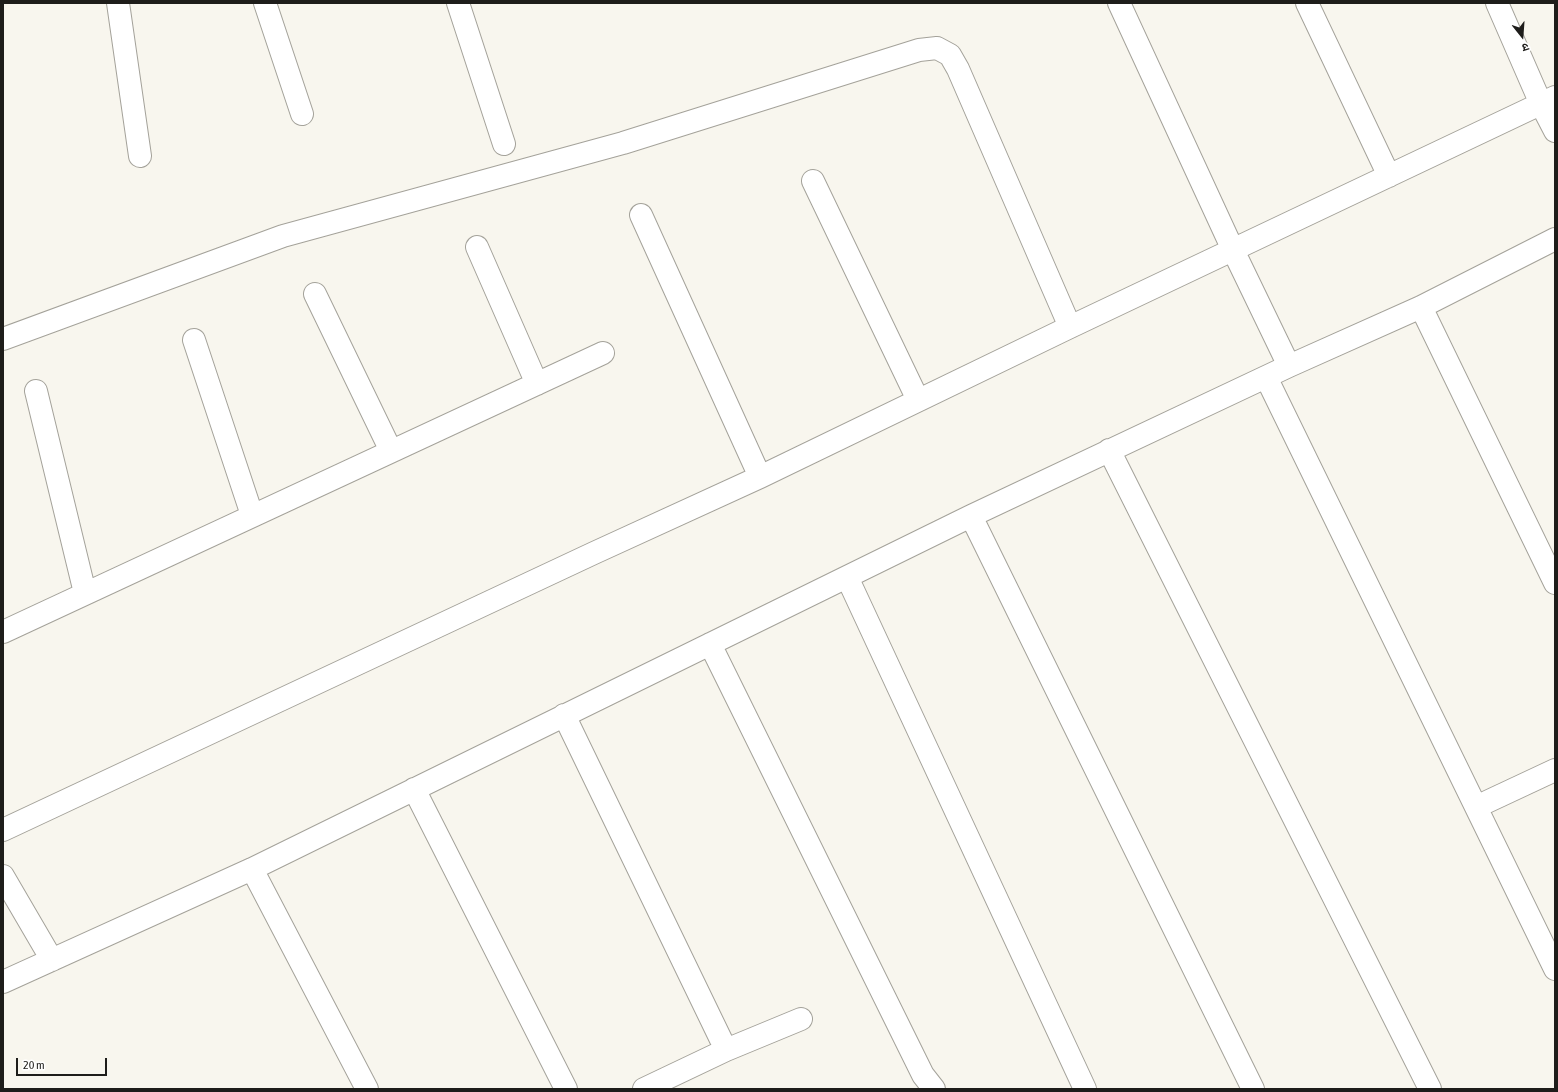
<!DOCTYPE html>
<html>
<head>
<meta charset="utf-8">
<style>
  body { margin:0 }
  #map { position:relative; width:1558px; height:1092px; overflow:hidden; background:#f8f6ee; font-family:"Asap Condensed","Noto Sans Devanagari",sans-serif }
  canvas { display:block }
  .frame { position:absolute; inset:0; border:4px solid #1e1d1a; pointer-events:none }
  .north { position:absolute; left:1502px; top:16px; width:40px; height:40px; -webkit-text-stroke:3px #fff; paint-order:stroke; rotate:163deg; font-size:11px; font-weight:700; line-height:16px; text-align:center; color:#1e1d1a }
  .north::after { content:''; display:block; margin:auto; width:14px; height:18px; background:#1e1d1a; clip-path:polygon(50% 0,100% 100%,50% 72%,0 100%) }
  .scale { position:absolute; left:16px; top:1058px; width:91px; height:18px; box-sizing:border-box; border:2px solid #1e1d1a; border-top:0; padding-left:5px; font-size:12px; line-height:14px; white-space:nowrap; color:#1e1d1a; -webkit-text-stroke:3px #fff; paint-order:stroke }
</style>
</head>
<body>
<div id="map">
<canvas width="1558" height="1092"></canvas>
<div class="frame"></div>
<div class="north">उ</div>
<div class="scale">20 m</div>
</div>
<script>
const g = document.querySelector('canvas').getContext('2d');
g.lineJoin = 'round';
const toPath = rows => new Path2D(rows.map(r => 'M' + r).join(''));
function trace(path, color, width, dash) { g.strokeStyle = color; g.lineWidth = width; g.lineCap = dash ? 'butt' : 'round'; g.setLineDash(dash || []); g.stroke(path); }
const minor = toPath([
  [118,3,140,156],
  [265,3,302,114],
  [458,3,504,144],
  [1119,3,1233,250,1289,366],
  [1307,3,1389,176],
  [1497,3,1541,104,1555,131],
  [813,181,918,400],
  [641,215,760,477],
  [477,247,537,384],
  [315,294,391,451],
  [1421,307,1555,583],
  [3,339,283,236,623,143,919,50,937,48,950,55,958,69,1070,327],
  [194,340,252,515],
  [1266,377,1555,969],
  [36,391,85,593],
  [1109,450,1430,1089],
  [971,516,1253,1089],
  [847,577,1085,1089],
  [3,632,603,353],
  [710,644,923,1075,934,1089],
  [564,715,726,1050,644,1089],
  [414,789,566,1089],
  [1476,807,1555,770],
  [3,830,594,553,760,477,1070,327,1555,97],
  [252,869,367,1089],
  [3,876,52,960],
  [3,982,252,869,971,516,1289,366,1421,307,1555,239],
  [726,1050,801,1019]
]);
trace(minor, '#a4a29a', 24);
trace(minor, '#fff', 22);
</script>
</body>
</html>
